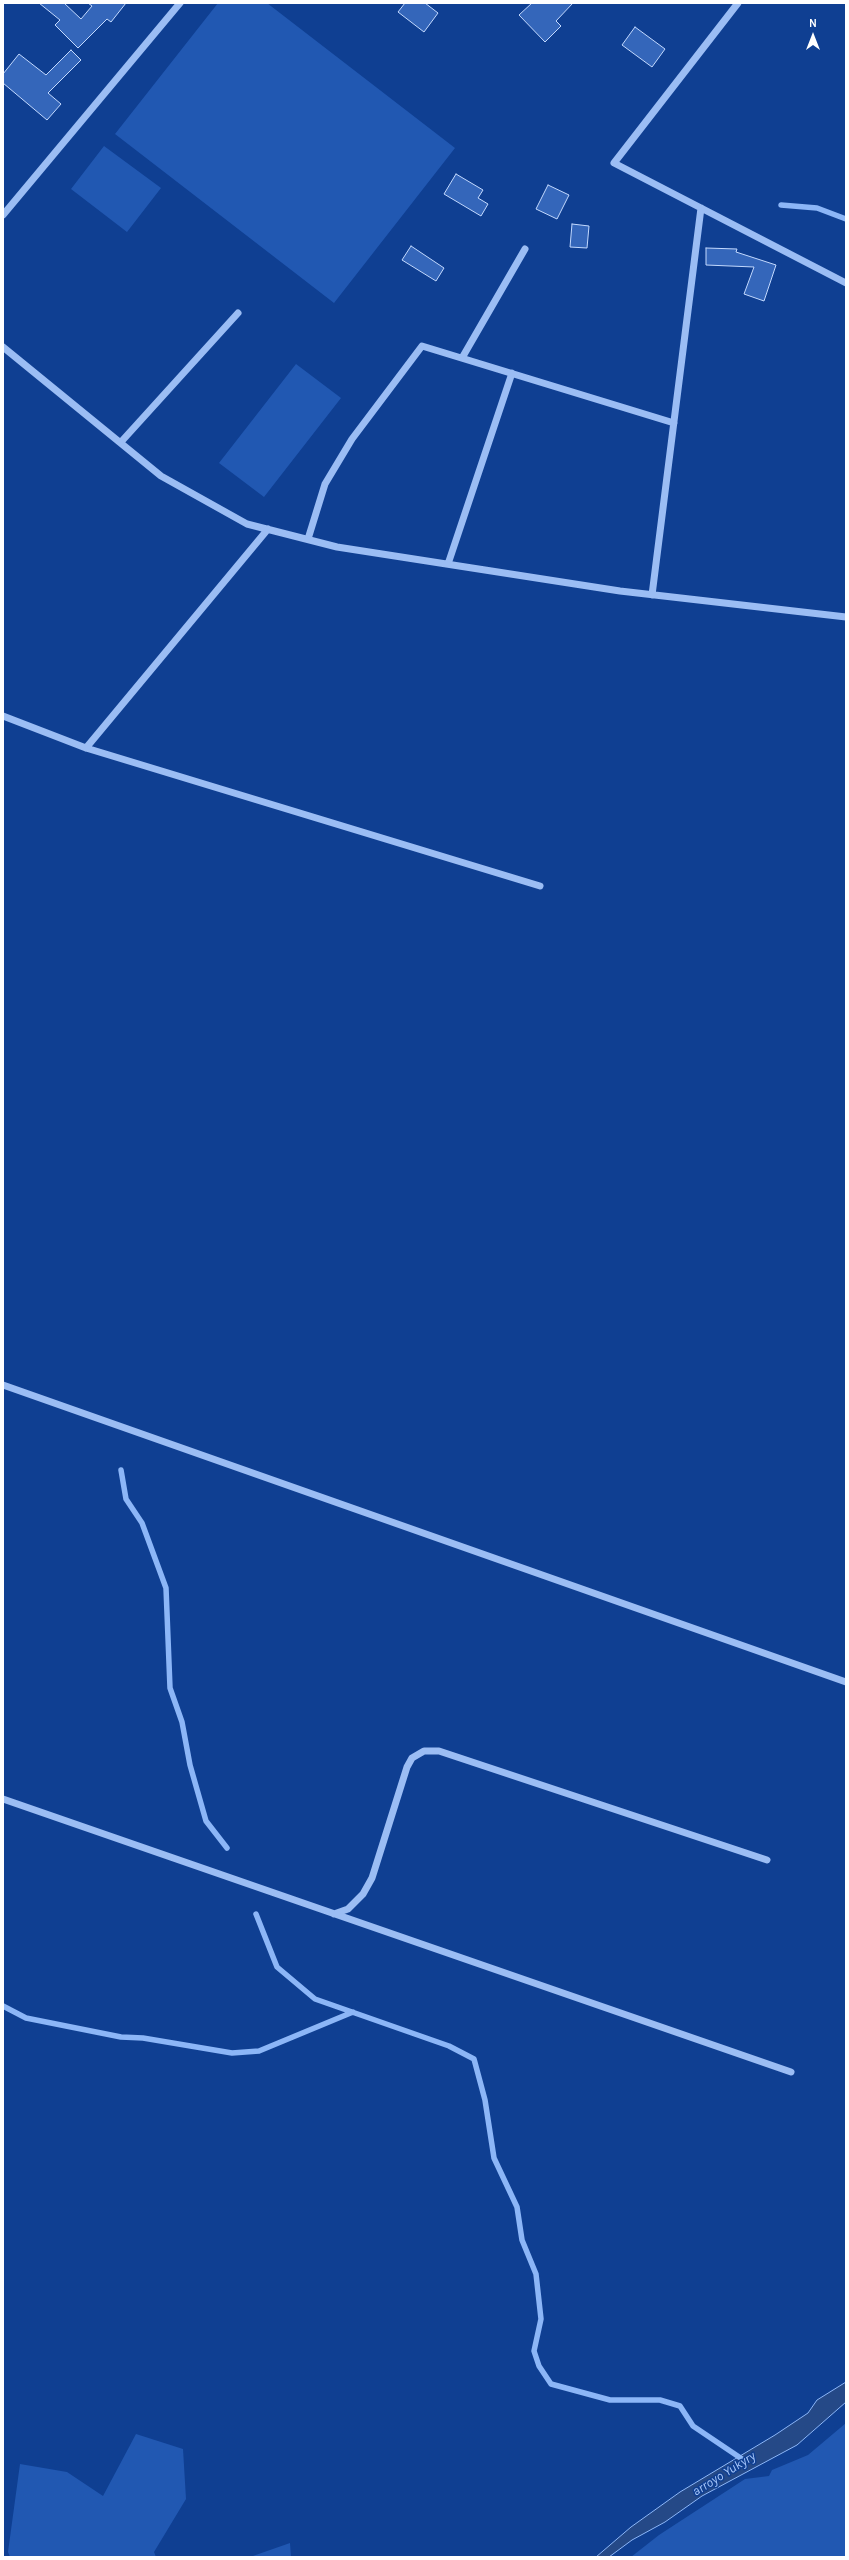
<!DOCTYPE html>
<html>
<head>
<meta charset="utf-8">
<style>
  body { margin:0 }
  #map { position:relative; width:849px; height:2560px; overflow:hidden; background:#0f3f92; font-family:Karla,sans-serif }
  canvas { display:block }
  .frame { position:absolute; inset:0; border:4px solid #fff; pointer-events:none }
  .north { position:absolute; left:793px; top:16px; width:40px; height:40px; -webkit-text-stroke:3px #0f3f92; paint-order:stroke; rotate:0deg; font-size:11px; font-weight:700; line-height:16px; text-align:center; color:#fff }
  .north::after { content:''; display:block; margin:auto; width:14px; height:18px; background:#fff; clip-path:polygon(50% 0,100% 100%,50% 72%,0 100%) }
</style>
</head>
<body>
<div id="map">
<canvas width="849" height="2560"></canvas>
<div class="frame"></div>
<div class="north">N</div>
</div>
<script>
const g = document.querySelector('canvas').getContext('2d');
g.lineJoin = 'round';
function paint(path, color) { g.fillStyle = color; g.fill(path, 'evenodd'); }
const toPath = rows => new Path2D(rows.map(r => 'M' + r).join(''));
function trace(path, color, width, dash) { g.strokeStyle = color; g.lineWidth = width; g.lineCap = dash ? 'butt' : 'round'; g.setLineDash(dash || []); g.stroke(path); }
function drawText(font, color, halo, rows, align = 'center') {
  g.font = font + ' Karla,sans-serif'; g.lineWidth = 3; g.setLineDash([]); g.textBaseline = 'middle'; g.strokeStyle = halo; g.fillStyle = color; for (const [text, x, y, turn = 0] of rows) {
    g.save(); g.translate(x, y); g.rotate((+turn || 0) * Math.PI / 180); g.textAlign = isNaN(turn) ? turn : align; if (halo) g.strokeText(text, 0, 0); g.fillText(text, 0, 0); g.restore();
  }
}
paint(toPath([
  [218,3,267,3,455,148,334,303,115,134],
  [104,146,161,188,127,232,71,189],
  [296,364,341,398,264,497,219,463],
  [846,2423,846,2557,631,2557,659,2535,745,2479,769,2476,772,2470,808,2455],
  [136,2434,183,2449,186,2499,154,2552,156,2557,10,2557,8,2552,20,2464,67,2472,103,2496],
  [290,2543,291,2557,250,2557]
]), '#2158b2');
const water = toPath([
  [846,2382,846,2402,797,2445,702,2496,665,2522,632,2540,609,2557,596,2557,631,2527,680,2492,775,2435,808,2413,817,2400,846,2382]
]);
paint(water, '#254987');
trace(water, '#8cb6f7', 1);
trace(toPath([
  [781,205,817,208,846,219],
  [121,1470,126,1499,142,1523,166,1588,170,1688,182,1722,190,1765,206,1821,227,1848],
  [256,1914,277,1967,315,1999,449,2046,474,2059,485,2100,494,2158,517,2207,522,2240,536,2274,541,2319,534,2351,539,2366,551,2384,610,2400,660,2400,680,2406,693,2426,745,2461],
  [3,2006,26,2018,121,2037,143,2038,232,2053,259,2051,353,2012]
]), '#8cb6f7', 5.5);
const building = toPath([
  [39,3,64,3,81,19,92,6,88,3,126,3,111,22,107,19,78,48,55,25,60,20,39,3],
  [405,3,425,3,438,13,424,32,398,12,405,3],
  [532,3,573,3,556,21,561,26,545,42,519,15,532,3],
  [635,27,665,49,652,67,622,45,635,27],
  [71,50,81,60,48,93,61,104,47,120,3,83,3,74,19,54,46,75,71,50],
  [456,174,483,190,478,198,488,204,481,216,444,194,456,174],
  [548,185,569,195,557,219,536,209,548,185],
  [572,224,589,226,587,248,570,247,572,224],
  [411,246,444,268,436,281,402,260,411,246],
  [706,248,737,249,736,252,776,265,764,301,744,294,754,267,706,265,706,248]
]);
paint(building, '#3466ba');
trace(building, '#c3d9fe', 1);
trace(toPath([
  [738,3,614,163,846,283],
  [3,215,180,3],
  [3,347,161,476,247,524,337,547,620,591,846,617],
  [462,358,525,249],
  [121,442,238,313],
  [308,539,325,484,352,439,422,346,674,423],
  [448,564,512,373],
  [652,595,701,208],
  [3,716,86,748,540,886],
  [86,748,268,529],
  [3,1385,846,1682],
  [3,1799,791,2072],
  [334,1914,348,1909,363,1894,372,1878,407,1767,412,1758,424,1751,439,1751,767,1860]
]), '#9bbdf4', 7);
drawText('italic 13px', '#a7c7fb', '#0f3f92', [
  ["arroyo Yukyry",724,2474,-32]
]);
</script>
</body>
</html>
